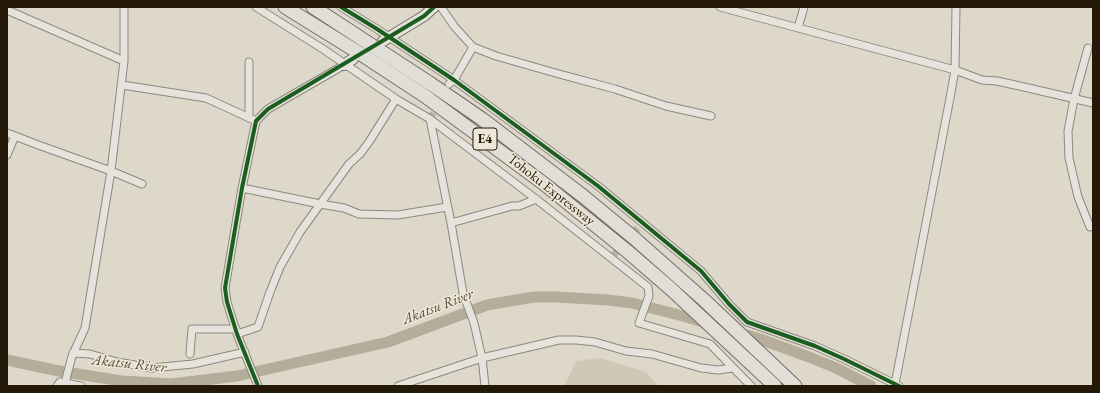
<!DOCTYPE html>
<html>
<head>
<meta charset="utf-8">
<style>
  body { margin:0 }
  #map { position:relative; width:1100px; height:393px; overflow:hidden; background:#ded8cb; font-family:"EB Garamond",serif }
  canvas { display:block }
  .frame { position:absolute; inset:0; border:8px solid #241809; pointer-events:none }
</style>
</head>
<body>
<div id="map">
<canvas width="1100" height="393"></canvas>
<div class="frame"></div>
</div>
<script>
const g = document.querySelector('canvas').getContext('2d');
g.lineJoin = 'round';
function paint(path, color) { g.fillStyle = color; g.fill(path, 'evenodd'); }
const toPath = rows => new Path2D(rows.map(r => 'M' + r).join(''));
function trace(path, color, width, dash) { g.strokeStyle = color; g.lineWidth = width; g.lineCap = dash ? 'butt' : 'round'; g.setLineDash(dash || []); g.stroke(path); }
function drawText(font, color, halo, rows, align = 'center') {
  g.font = font + ' "EB Garamond",serif'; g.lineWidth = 3; g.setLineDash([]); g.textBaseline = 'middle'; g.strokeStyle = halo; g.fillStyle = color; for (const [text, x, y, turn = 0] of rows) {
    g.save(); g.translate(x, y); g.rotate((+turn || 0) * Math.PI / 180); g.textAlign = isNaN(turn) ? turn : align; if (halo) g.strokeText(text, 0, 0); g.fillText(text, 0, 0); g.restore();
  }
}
paint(toPath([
  [600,358,646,372,658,386,564,386,576,361]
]), '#d0c8b5');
trace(toPath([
  [7,360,59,371,122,381,171,384,237,376,388,342,487,305,534,297,557,297,608,300,632,303,683,316,760,339,809,357,836,368,871,386]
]), '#b5ac99', 11);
trace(toPath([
  [430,119,449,84],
  [612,257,642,223]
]), '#b9b2a4', 7, [7, 3.5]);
const street = toPath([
  [256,7,323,49,396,99,430,119,536,199,648,287,649,296,639,323,710,344,751,386],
  [341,7,377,29,454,80,598,186,701,271,729,304,747,322,815,346,844,359,899,386],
  [441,7,454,26,473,47],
  [720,7,955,70,982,80,997,81,1024,87,1093,103],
  [7,10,124,61],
  [798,28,804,7],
  [1088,48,1074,99,1068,131,1069,158,1078,197,1090,227,1093,226],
  [449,84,454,80,473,47,496,56,559,74,615,89,666,106,711,116],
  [122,85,206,98,256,121],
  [249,118,249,62],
  [430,119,451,223,512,206,519,206,536,199],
  [7,133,41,146,111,171,142,184],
  [7,155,15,136],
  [242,188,320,204,344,208,359,214,398,215,447,207],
  [451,223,463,293,474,323,482,358,485,386],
  [237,334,258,327,270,292,280,267,300,232,349,164,360,154,369,142,396,99],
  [73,353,90,354,117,362,152,368,193,364,245,352],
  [190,354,192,329,236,329],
  [895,384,950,98,955,70,956,7],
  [57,386,60,382],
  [81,386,65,383,72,356,85,328,111,171,124,61,124,7],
  [258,386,237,334,227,302,225,288,242,188,256,121,268,109,344,65],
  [398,386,482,358,559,340,576,340,595,342,626,351,652,354,701,368,718,370,733,368]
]);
const secondary = toPath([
  [383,41,424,16,434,7],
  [344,65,353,59]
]);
const highway = toPath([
  [285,7,364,56,425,96,543,183,627,251,671,289,775,386],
  [313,7,431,84,482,119,583,196,634,238,704,300,795,386]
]);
trace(street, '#8d887f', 9);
trace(secondary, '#736e65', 12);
trace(highway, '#736e65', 15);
trace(street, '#e6e3dc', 7);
trace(secondary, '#e6e3dc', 10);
trace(highway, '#e1ded7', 13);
trace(toPath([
  [341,7,377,29,454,80,598,186,701,271,729,304,747,322,815,346,844,359,899,386],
  [258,386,237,334,227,302,225,288,242,188,256,121,268,109,389,37,424,16,434,7]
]), '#1b5e20', 4);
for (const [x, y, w] of [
  [485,139,24]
]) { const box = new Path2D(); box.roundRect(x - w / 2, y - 11, w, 22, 3); g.fillStyle = '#efe8d8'; g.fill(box); trace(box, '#241809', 1); }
drawText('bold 13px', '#241809', null, [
  ["E4",485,139]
]);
drawText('14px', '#241809', '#efe8d8', [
  ["Tohoku Expressway",551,190,38]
]);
drawText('italic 15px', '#574c3a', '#efe8d8', [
  ["Akatsu River",438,307,-21],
  ["Akatsu River",129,364,6]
]);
</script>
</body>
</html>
